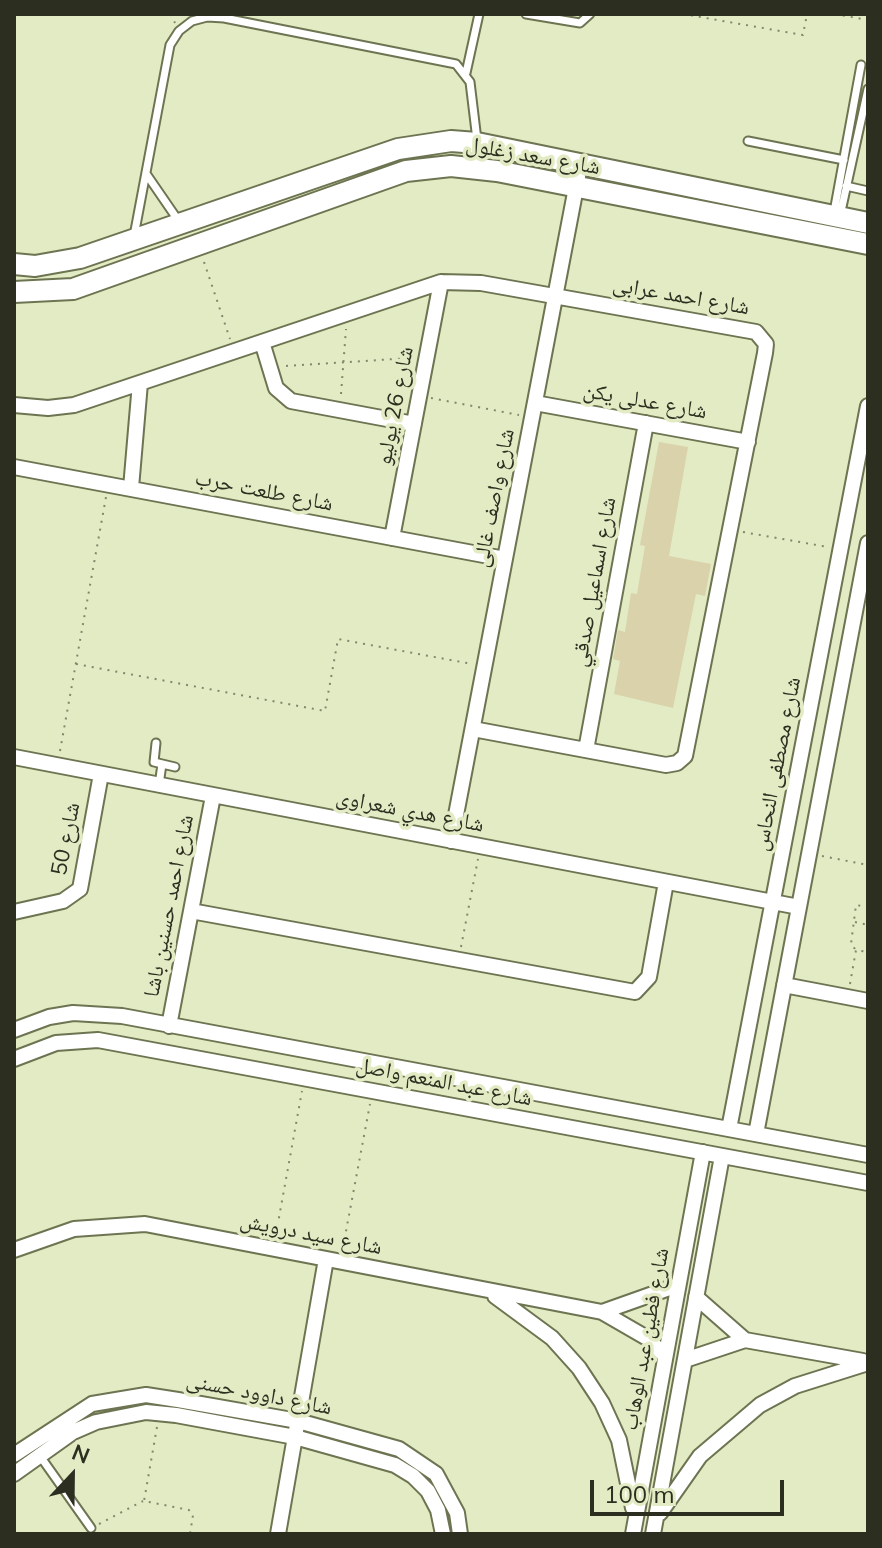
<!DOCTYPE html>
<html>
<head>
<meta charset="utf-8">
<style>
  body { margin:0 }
  #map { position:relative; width:882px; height:1548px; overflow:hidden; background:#e2ebc4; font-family:Mulish,sans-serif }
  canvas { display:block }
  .frame { position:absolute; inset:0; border:16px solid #2c2f20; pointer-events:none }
  .north { position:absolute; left:32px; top:1436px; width:80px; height:80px; -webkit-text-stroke:6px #e2ebc4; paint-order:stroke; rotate:22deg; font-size:22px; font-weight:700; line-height:32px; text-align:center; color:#2c2f20 }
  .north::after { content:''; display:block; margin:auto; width:28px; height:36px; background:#2c2f20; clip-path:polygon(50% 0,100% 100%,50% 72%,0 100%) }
  .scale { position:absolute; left:590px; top:1480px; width:194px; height:36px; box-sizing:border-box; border:4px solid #2c2f20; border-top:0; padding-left:10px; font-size:24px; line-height:28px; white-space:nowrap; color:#2c2f20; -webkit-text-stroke:6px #e2ebc4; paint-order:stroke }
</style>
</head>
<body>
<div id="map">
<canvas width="882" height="1548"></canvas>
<div class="frame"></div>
<div class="north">N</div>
<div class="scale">100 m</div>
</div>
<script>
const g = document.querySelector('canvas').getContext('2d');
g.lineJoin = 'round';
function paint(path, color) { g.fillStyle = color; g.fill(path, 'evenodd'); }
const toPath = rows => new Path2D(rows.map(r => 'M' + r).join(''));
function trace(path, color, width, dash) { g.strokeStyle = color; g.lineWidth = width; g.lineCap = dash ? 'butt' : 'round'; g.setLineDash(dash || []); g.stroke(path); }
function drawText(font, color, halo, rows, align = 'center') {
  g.font = font + ' Mulish,"Noto Naskh Arabic",sans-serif'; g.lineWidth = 7; g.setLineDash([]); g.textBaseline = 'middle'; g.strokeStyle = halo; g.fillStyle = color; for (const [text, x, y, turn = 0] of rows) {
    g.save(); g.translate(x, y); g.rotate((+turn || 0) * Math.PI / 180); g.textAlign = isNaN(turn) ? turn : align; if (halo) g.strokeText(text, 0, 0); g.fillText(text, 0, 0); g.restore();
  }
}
paint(toPath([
  [659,442,688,447,669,556,711,564,705,596,696,594,673,708,614,694,620,661,613,659,618,630,625,632,631,593,637,594,645,546,640,545]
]), '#d9d2aa');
const lane = toPath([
  [526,14,580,23,590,14],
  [466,73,479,14],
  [748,141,844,160],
  [147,175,180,223],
  [846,186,868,191],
  [834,212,861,65],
  [840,216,868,89],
  [134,236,170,45,179,31,192,21,207,17,224,18,456,64,470,82,477,140],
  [156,743,154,762,175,767],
  [159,785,162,764],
  [40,1456,91,1528]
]);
const street = toPath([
  [262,342,276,388,291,401,414,424],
  [535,403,748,442],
  [14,405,48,408,74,405,441,282,481,283,756,332,766,344,765,353,685,756,677,763,666,765,473,729],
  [14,467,505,559],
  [131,488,140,383],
  [392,538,441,282],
  [586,750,646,423],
  [14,757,799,907],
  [451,841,578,177],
  [191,911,635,992,649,977,666,882],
  [14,912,63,901,80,889,101,774],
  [784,985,868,1001],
  [169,1026,213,796],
  [14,1030,49,1017,73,1013,122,1016,868,1155],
  [14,1059,56,1043,98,1040,868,1183],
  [729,1129,868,406],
  [756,1134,868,543],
  [14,1250,74,1229,145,1224,602,1312,647,1338,665,1356],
  [495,1296,552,1338,579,1368,602,1403,619,1440,633,1508],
  [696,1297,745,1340],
  [602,1312,678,1285],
  [685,1360,745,1340,863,1361],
  [14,1455,92,1404,146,1395,178,1400,298,1421,399,1449,436,1474,457,1513,460,1534],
  [14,1474,73,1432,96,1422,146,1412,176,1415,295,1437,395,1465,413,1476,428,1491,438,1510,443,1534],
  [660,1513,700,1456,760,1405,795,1386,868,1363],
  [278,1534,326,1259],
  [633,1534,703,1152],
  [653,1534,722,1156]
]);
const secondary = toPath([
  [14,264,35,266,80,258,398,149,451,141,477,143,868,223],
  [14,292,73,289,406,171,451,166,497,171,868,244]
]);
trace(lane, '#6c7451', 11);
trace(street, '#6c7451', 18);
trace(secondary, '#6c7451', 24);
trace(toPath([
  [171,14,175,23],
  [683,14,803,35,807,14],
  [835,14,868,20],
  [204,262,230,339],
  [286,366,411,358],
  [341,394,346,329],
  [431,398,519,415],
  [743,532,828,547],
  [76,664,325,711,338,639,472,664],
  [60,751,106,497],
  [822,856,868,865],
  [855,922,868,925],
  [461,947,478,859],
  [855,949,851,944,856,905,868,907],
  [850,984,856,950,868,952],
  [276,1234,302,1091],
  [343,1247,370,1104],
  [157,1427,144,1501,189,1510,193,1515,190,1534],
  [99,1524,143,1501]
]), '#81876d', 2, [2, 6]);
trace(lane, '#fff', 7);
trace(street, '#fff', 14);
trace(secondary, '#fff', 20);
drawText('22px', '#2c2f20', '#e2ebc4', [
  ["شارع سعد زغلول",533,156,10],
  ["شارع احمد عرابى",681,296,10],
  ["شارع عدلى يكن",645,401,10],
  ["شارع 26 يوليو",395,406,-79],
  ["شارع طلعت حرب",264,491,11],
  ["شارع واصف غالى",494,498,-79],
  ["شارع اسماعيل صدقي",594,582,-80],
  ["شارع مصطفى النحاس",777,764,-79],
  ["شارع هدي شعراوى",410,811,11],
  ["شارع 50",66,839,-79],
  ["شارع احمد حسنين باشا",169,906,-79],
  ["شارع عبد المنعم واصل",444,1082,11],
  ["شارع سيد درويش",311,1234,11],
  ["شارع فطين عبد الوهاب",646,1339,-80],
  ["شارع داوود حسنى",259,1394,11]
]);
</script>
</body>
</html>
